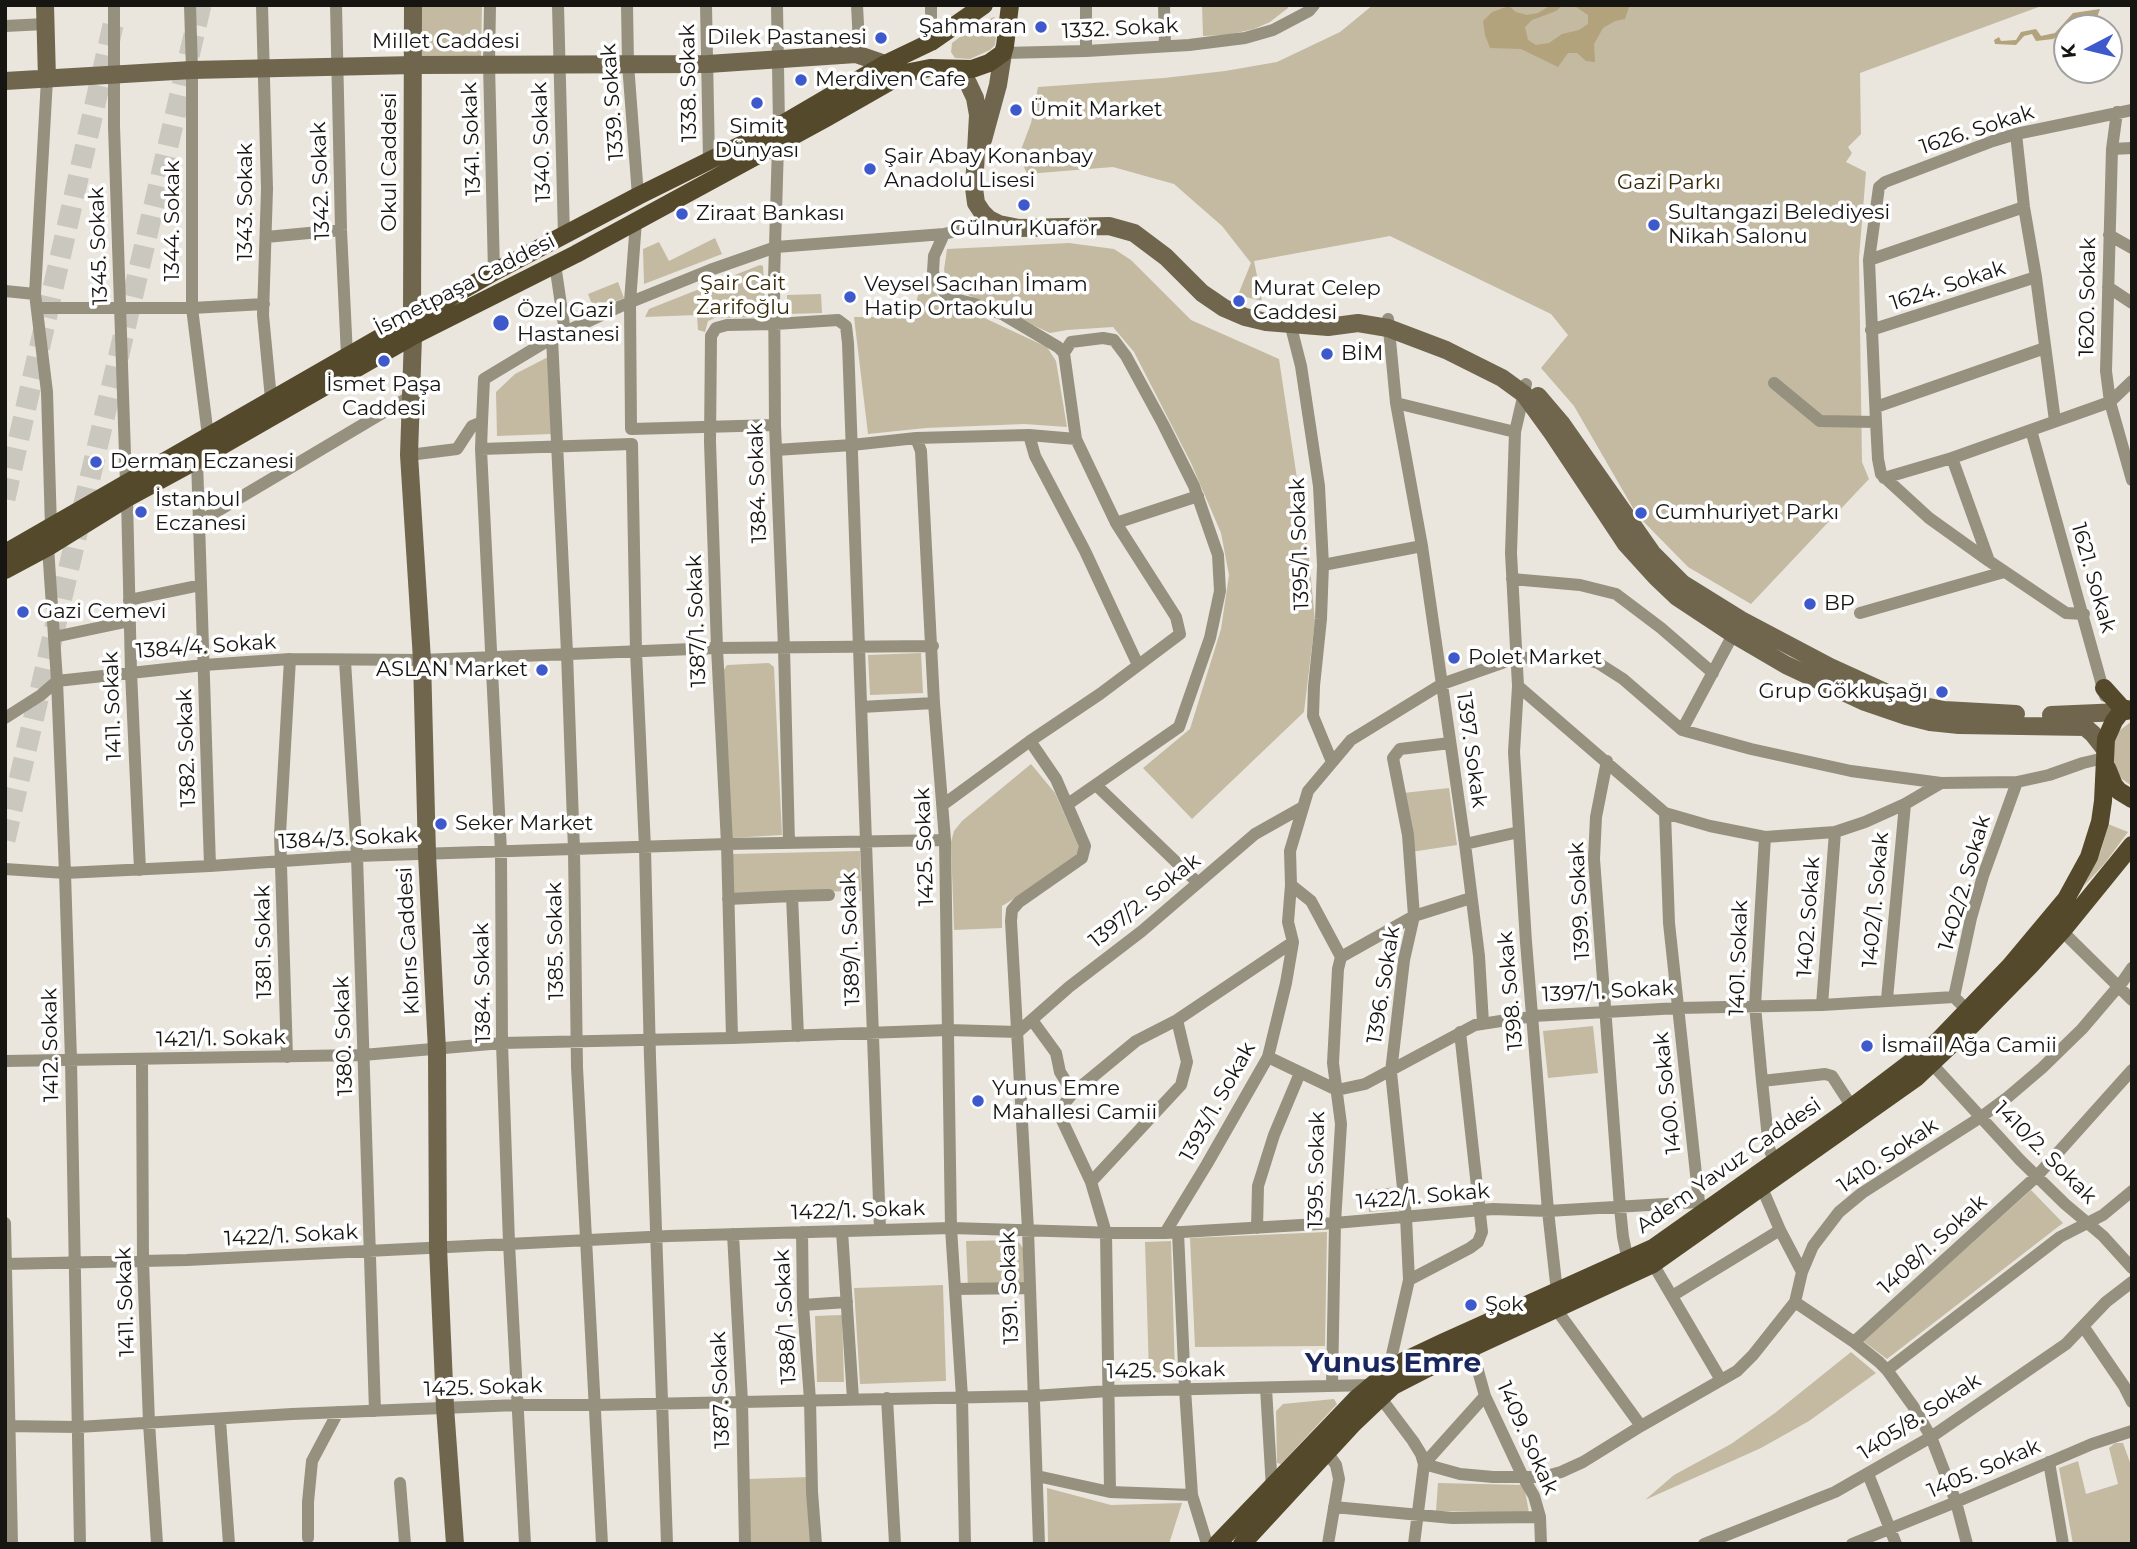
<!DOCTYPE html>
<html>
<head>
<meta charset="utf-8">
<style>
  body { margin:0 }
  #map { position:relative; width:2137px; height:1549px; overflow:hidden; background:#eae6de; font-family:Montserrat,sans-serif }
  canvas { display:block }
  .frame { position:absolute; inset:0; border:7px solid #161512; pointer-events:none }
  .north { position:absolute; left:2053px; top:14px; width:70px; height:70px; box-sizing:border-box; background:#fff; border:2px solid #a2a1a0; border-radius:50%; rotate:263deg; font-size:19px; font-weight:700; line-height:28px; text-align:center; color:#161512 }
  .north::after { content:''; display:block; margin:auto; width:24px; height:32px; background:#3e59cc; clip-path:polygon(50% 0,100% 100%,50% 72%,0 100%) }
</style>
</head>
<body>
<div id="map">
<canvas width="2137" height="1549"></canvas>
<div class="frame"></div>
<div class="north">K</div>
</div>
<script>
const g = document.querySelector('canvas').getContext('2d');
g.lineJoin = 'round';
function paint(path, color) { g.fillStyle = color; g.fill(path, 'evenodd'); }
const toPath = rows => new Path2D(rows.map(r => 'M' + r).join(''));
function trace(path, color, width, dash) { g.strokeStyle = color; g.lineWidth = width; g.lineCap = dash ? 'butt' : 'round'; g.setLineDash(dash || []); g.stroke(path); }
function drawText(font, color, halo, rows, align = 'center') {
  g.font = font + ' Montserrat,sans-serif'; g.lineWidth = 7; g.setLineDash([]); g.textBaseline = 'middle'; g.strokeStyle = halo; g.fillStyle = color; for (const [text, x, y, turn = 0] of rows) {
    g.save(); g.translate(x, y); g.rotate((+turn || 0) * Math.PI / 180); g.textAlign = isNaN(turn) ? turn : align; if (halo) g.strokeText(text, 0, 0); g.fillText(text, 0, 0); g.restore();
  }
}
paint(toPath([
  [419,5,482,5,481,56,418,57],
  [1202,5,1288,5,1288,8,1270,22,1254,29,1227,35,1203,36],
  [1373,5,2044,5,1860,73,1861,134,1848,147,1852,153,1846,162,1866,172,1859,258,1862,462,1869,479,1751,604,1688,567,1637,515,1574,406,1541,368,1568,335,1551,314,1390,236,1254,261,1262,301,1238,295,1251,263,1222,226,1174,184,1113,167,1027,174,1019,155,1031,123,1038,87,1164,78,1225,71,1277,62,1340,32],
  [994,17,996,19,997,28,995,45,990,50,970,59,955,58,951,52,952,43,976,25],
  [715,238,722,254,644,284,643,249,659,242,669,261],
  [1069,243,1114,249,1131,260,1191,320,1279,359,1309,558,1315,621,1304,712,1192,819,1143,768,1190,729,1221,629,1229,575,1221,533,1191,463,1134,352,1113,327,1067,330,1050,333,968,295,949,289,944,270,947,249],
  [760,265,763,266,766,317,715,318,708,321,705,332,698,330,697,315,645,317,649,309],
  [922,277,929,278,941,303,978,315,1047,347,1056,361,1067,427,1024,424,926,428,868,434,854,317,913,317],
  [618,282,624,298,594,310,588,294],
  [821,294,822,313,787,314,787,295],
  [548,357,551,434,497,436,496,392,515,374],
  [921,653,923,693,870,695,868,655],
  [769,663,774,667,782,835,731,838,723,671,727,665],
  [2132,721,2132,786,2122,779,2112,763,2113,741,2119,731],
  [1031,764,1055,793,1081,852,1050,877,1002,906,1002,928,954,930,951,842,954,831,962,821],
  [1449,788,1457,845,1411,852,1403,793],
  [2108,824,2128,832,2105,863,2084,886,2101,851],
  [860,851,861,891,733,893,733,854],
  [1593,1026,1598,1073,1548,1078,1543,1031],
  [1396,1187,1400,1209,1369,1212,1368,1190],
  [2031,1190,2063,1223,1887,1359,1863,1341],
  [1327,1232,1325,1346,1195,1347,1190,1238],
  [1017,1240,1023,1248,1024,1286,968,1288,966,1241],
  [1171,1241,1175,1372,1149,1373,1145,1242],
  [943,1285,946,1381,860,1384,854,1288],
  [842,1315,844,1382,817,1382,815,1316],
  [1851,1352,1876,1373,1809,1421,1761,1448,1645,1500,1674,1475,1731,1444,1775,1413],
  [1334,1399,1337,1404,1281,1464,1277,1463,1276,1411,1283,1404],
  [2115,1443,2123,1443,2132,1468,2132,1544,2073,1544,2059,1468,2078,1461,2086,1494,2118,1484,2109,1448],
  [809,1477,812,1544,750,1544,747,1479],
  [1438,1483,1524,1485,1529,1513,1436,1511],
  [1047,1488,1111,1505,1182,1503,1169,1544,1048,1544]
]), '#c3baa1');
paint(toPath([
  [1548,5,1563,5,1556,11,1532,20,1525,27,1528,40,1536,45,1549,43,1562,34,1579,30,1588,24,1588,15,1573,5,1628,5,1629,7,1625,19,1615,21,1603,28,1594,44,1595,62,1586,61,1577,53,1568,53,1558,67,1521,49,1490,48,1485,35,1483,21,1492,12,1509,6,1516,12,1527,15,1538,13,1548,7],
  [2100,9,2097,17,2086,17,2053,39,2036,41,2032,34,2024,36,2016,45,1995,44,1994,40,1999,37,2001,41,2016,40,2021,32,2036,29,2041,36,2055,33,2073,13]
]), '#b2a37c');
trace(toPath([
  [5,499,114,21],
  [5,840,201,5]
]), '#cac7bf', 21, [21, 10]);
trace(toPath([
  [114,5,114,126,126,484],
  [190,5,192,70,192,308,208,436],
  [262,5,267,189,263,315,271,399],
  [336,5,341,230,347,356],
  [490,5,489,64,494,272],
  [558,5,564,236],
  [627,5,628,64,638,196],
  [706,5,709,160],
  [777,5,779,126],
  [931,5,931,42],
  [1086,5,1086,51],
  [1164,5,1165,46],
  [5,26,45,24],
  [1003,53,1086,51,1189,45,1245,38,1273,30,1309,11,1314,5],
  [856,54,859,44,857,5],
  [47,79,35,294,47,392,51,528],
  [2117,112,2112,149,2106,371,2110,402,2132,480],
  [2016,134,2024,207,2036,277,2055,421],
  [778,145,774,280,775,425,784,648,789,843],
  [2112,149,2132,148],
  [636,221,630,302,631,429,775,425],
  [944,234,934,256,933,272,939,287,951,298,975,304,1004,315,1058,347,1064,353],
  [2109,235,2132,248],
  [266,237,341,230],
  [1869,260,2024,207],
  [555,264,565,332],
  [2108,287,2132,303],
  [5,291,35,294],
  [37,308,192,308,264,304],
  [1388,319,1396,403,1422,546,1465,844,1479,956,1483,1023],
  [1290,323,1301,366,1319,486,1323,565,1321,619,1314,686,1313,716,1332,762],
  [1871,330,2036,277],
  [552,338,567,653,574,850,577,1067,602,1544],
  [1774,383,1820,421,1876,422],
  [1526,384,1515,432,1511,553,1518,686,1665,813,1710,826,1765,837,1835,832,1865,822,1905,804,1941,783,2017,782,2049,775,2083,763,2104,758],
  [1396,403,1515,432],
  [1876,407,2045,348],
  [482,422,481,449,501,852,502,1043,509,1243,525,1544],
  [2031,430,2105,696],
  [1029,435,1035,456,1085,551,1138,665],
  [916,438,1029,435,1076,439],
  [481,449,632,444,636,651,645,848,650,1058,667,1544],
  [776,450,852,445,916,438,921,451,934,703,945,840,951,1228,962,1397,965,1544],
  [409,455,457,449,472,426,482,422,484,379,552,338,621,306,710,270,776,247,944,234,975,226,989,219],
  [1952,458,1989,561,2066,613,2084,614],
  [197,460,210,866],
  [1884,478,1952,458,2110,402,2132,381],
  [127,498,131,672,140,870],
  [199,522,411,396],
  [1116,523,1198,496],
  [48,547,57,681,65,873,71,1060,80,1544],
  [1989,561,1929,518,1881,474,1878,459,1876,422,1869,260,1879,187,1885,182,1993,141,2016,134,2132,110],
  [1323,565,1422,546],
  [1512,579,1580,585,1616,594,1661,628,1713,673],
  [129,600,201,585],
  [1860,613,2004,572],
  [54,637,130,621],
  [345,661,357,856,375,1411],
  [1518,686,1514,752,1526,942,1548,1211,1557,1292],
  [861,707,934,703],
  [5,718,41,695,57,681,204,665,290,659,422,660,717,648,933,646],
  [1682,730,1736,629],
  [1030,741,1056,779,1085,846,1082,858,1019,902,1012,910,1011,921,1028,1230,1039,1544],
  [1607,761,1596,817,1594,859,1620,1208,1623,1237,1628,1261],
  [1097,786,1198,883],
  [944,804,1030,741,1100,694,1180,634,1176,617,1116,523,1076,439,1064,353,1071,342,1103,338,1114,340,1126,356,1163,424,1194,486,1218,555,1220,591,1210,638,1179,727,1068,804],
  [1665,813,1669,923,1699,1202],
  [1465,844,1519,832],
  [5,869,65,873,210,866,357,856,727,844,945,840],
  [1291,885,1311,901,1341,957,1414,916,1471,898],
  [792,896,829,895],
  [728,899,792,896,798,1036],
  [2062,931,2132,1000],
  [1954,997,1971,918,1983,876,2017,782],
  [1887,999,1905,804],
  [1822,1005,1835,832],
  [1032,1020,1056,1053,1060,1072,1073,1093],
  [1018,1032,1069,987,1142,931,1255,834,1303,807],
  [732,1038,727,844,717,648,710,442,711,336,716,328,727,325,775,324,838,320,846,326,848,343,880,1230],
  [287,1057,280,834,290,659],
  [1268,1057,1337,1090,1365,1084,1475,1025,1533,1016,1679,1008,1822,1005,1954,997,1968,1011],
  [142,1060,143,1261,149,1423,157,1544],
  [5,1061,363,1055,502,1043,732,1038,948,1030,1018,1032],
  [1932,1064,2020,1160,2065,1204,2103,1236,2132,1268],
  [1762,1081,1755,1006,1765,837],
  [1775,1163,1769,1148,1762,1081,1825,1074,1832,1076,1852,1107],
  [1091,1182,1181,1085,1187,1062,1177,1020],
  [1762,1188,1780,1230,1802,1272],
  [5,1223,12,1544],
  [1257,1228,1258,1186,1274,1135,1300,1073],
  [842,1231,853,1399],
  [802,1232,803,1305,810,1400,812,1492,816,1544],
  [1178,1232,1185,1389,1192,1495,1207,1544],
  [1165,1233,1207,1164,1268,1057,1286,983,1293,942,1288,922,1291,885,1290,851,1308,791,1351,740,1442,684,1516,658,1575,657,1598,663,1623,679,1682,730,1751,749,1851,771,1941,783],
  [733,1234,742,1402,745,1544],
  [5,1264,187,1260,669,1236,951,1228,1117,1233,1165,1233,1335,1223,1493,1209,1548,1211,1699,1202],
  [1653,1264,1721,1380],
  [1409,1280,1406,1217,1391,1072,1404,960,1414,916,1408,835,1393,758,1400,749,1450,743],
  [955,1289,1029,1288],
  [1672,1296,1780,1230],
  [1795,1302,1854,1342,1879,1362,1887,1370,1913,1406,1931,1437,1956,1502,1967,1544],
  [803,1305,847,1302],
  [1556,1309,1641,1426],
  [2083,1326,2124,1386,2132,1402],
  [1854,1342,2037,1176,2132,1070],
  [1472,1349,1485,1396,1523,1477,1534,1496,1540,1517,1541,1544],
  [1887,1370,2060,1237,2103,1215,2132,1191],
  [1388,1372,1409,1280,1470,1248,1478,1242,1482,1232,1460,1032],
  [1332,1385,1335,1223,1341,1124,1333,1063,1338,969,1341,957],
  [1266,1388,1272,1489],
  [1485,1396,1424,1464,1460,1474,1493,1477,1543,1477,1561,1472,1583,1462,1641,1426,1737,1371,1753,1355,1795,1302,1802,1272,1813,1246,1839,1212,1862,1193,1981,1117,2008,1097,2042,1068,2082,1029,2123,981,2132,968],
  [1380,1397,1413,1441,1421,1454,1424,1464,1414,1544],
  [887,1398,895,1544],
  [220,1420,229,1544],
  [5,1426,78,1427,292,1414,518,1405,596,1405,1033,1396,1109,1391,1372,1385],
  [1327,1452,1336,1465,1339,1479,1328,1544],
  [2049,1462,2063,1544],
  [1868,1474,1896,1544],
  [1037,1476,1110,1492,1192,1495],
  [400,1483,405,1544],
  [1110,1492,1106,1233,1091,1182,1061,1118,1064,1104,1073,1093,1136,1041,1177,1020,1293,942],
  [1334,1507,1452,1518,1540,1517],
  [308,1538,308,1502,312,1461,338,1412],
  [1704,1544,1835,1492,1931,1437,2066,1344,2106,1302,2132,1282],
  [1852,1544,1956,1502,2092,1444,2132,1431]
]), '#96907f', 12);
trace(toPath([
  [45,5,47,79],
  [955,70,968,83,975,98,978,115,974,188,976,203,982,212,989,219,999,224,1019,228,1109,226,1134,233,1166,257,1202,293,1224,308,1245,317,1266,322,1328,327,1358,323,1388,328,1446,350,1502,378,1524,394,1553,434,1626,544,1656,577,1677,597,1733,634,1786,665,1865,702,1906,716,1930,722,1959,725,2085,727,2093,734,2104,748],
  [5,81,192,70,414,65,708,64,856,54,885,64],
  [983,140,998,85,1003,53],
  [412,318,413,5],
  [413,336,409,455,422,660,427,854,437,1050,438,1247,445,1407,455,1544],
  [1538,396,1561,423,1652,553,1683,584,1741,620,1830,667,1896,697,1924,706,1944,710,2016,714],
  [2051,715,2121,712]
]), '#70664e', 18);
trace(toPath([
  [5,553,494,272,638,196,779,126,885,64,931,42,984,5],
  [5,570,48,547,127,498,197,460,413,336,576,254,826,118,905,73,930,68,972,69,989,63,1003,53,1005,46,1010,5],
  [2104,688,2122,708,2131,710],
  [2107,768,2114,785,2119,791,2132,799],
  [1217,1544,1356,1399,1388,1372,1404,1361,1442,1343,1653,1248,1852,1107,1935,1044,2010,966,2066,899,2089,857,2100,822,2103,801,2106,739,2114,721,2121,712,2132,710],
  [1242,1544,1354,1423,1393,1386,1428,1368,1653,1264,1916,1078,1972,1025,2030,966,2062,931,2132,845]
]), '#55492b', 18);
for (const [x, y, r, color] of [
  [1041,27,7,"#3e59cc"],
  [881,38,7,"#3e59cc"],
  [801,80,7,"#3e59cc"],
  [757,103,7,"#3e59cc"],
  [1016,110,7,"#3e59cc"],
  [870,169,7,"#3e59cc"],
  [1024,205,7,"#3e59cc"],
  [682,214,7,"#3e59cc"],
  [1654,225,7,"#3e59cc"],
  [850,297,7,"#3e59cc"],
  [1239,301,7,"#3e59cc"],
  [501,323,9,"#3e59cc"],
  [1327,354,7,"#3e59cc"],
  [384,361,7,"#3e59cc"],
  [96,462,7,"#3e59cc"],
  [141,512,7,"#3e59cc"],
  [1641,513,7,"#3e59cc"],
  [1810,604,7,"#3e59cc"],
  [23,612,7,"#3e59cc"],
  [1454,658,7,"#3e59cc"],
  [542,670,7,"#3e59cc"],
  [1942,692,7,"#3e59cc"],
  [441,824,7,"#3e59cc"],
  [1867,1046,7,"#3e59cc"],
  [978,1101,7,"#3e59cc"],
  [1471,1305,7,"#3e59cc"]
]) { const dot = new Path2D(); dot.arc(x, y, r, 0, 2 * Math.PI); g.fillStyle = color; g.fill(dot); trace(dot, '#fff', 2.5); }
drawText('21px', '#161512', '#fff', [
  ["Şahmaran",1027,27,"right"],
  ["Dilek Pastanesi",867,38,"right"],
  ["Merdiven Cafe",815,80],
  ["Ümit Market",1030,110],
  ["Simit",757,127,"center"],
  ["Dünyası",757,151,"center"],
  ["Şair Abay Konanbay",884,157],
  ["Anadolu Lisesi",884,181],
  ["Sultangazi Belediyesi",1668,213],
  ["Nikah Salonu",1668,237],
  ["Ziraat Bankası",696,214],
  ["Gülnur Kuaför",1024,229,"center"],
  ["Veysel Sacıhan İmam",864,285],
  ["Hatip Ortaokulu",864,309],
  ["Murat Celep",1253,289],
  ["Caddesi",1253,313],
  ["Özel Gazi",517,311],
  ["Hastanesi",517,335],
  ["BİM",1341,354],
  ["İsmet Paşa",384,385,"center"],
  ["Caddesi",384,409,"center"],
  ["Derman Eczanesi",110,462],
  ["İstanbul",155,500],
  ["Eczanesi",155,524],
  ["Cumhuriyet Parkı",1655,513],
  ["BP",1824,604],
  ["Gazi Cemevi",37,612],
  ["Polet Market",1468,658],
  ["ASLAN Market",528,670,"right"],
  ["Grup Gökkuşağı",1928,692,"right"],
  ["Seker Market",455,824],
  ["İsmail Ağa Camii",1881,1046],
  ["Yunus Emre",992,1089],
  ["Mahallesi Camii",992,1113],
  ["Şok",1485,1305]
], 'left');
drawText('21px', '#161512', '#fff', [
  ["1332. Sokak",1120,29,-3],
  ["Millet Caddesi",446,42],
  ["1338. Sokak",689,83,-91],
  ["1339. Sokak",613,102,-94],
  ["1626. Sokak",1977,130,-18],
  ["1341. Sokak",472,139,-92],
  ["1340. Sokak",542,142,-92],
  ["Okul Caddesi",390,162,-90],
  ["1342. Sokak",321,181,-92],
  ["1343. Sokak",246,202,-90],
  ["1344. Sokak",173,221,-90],
  ["1345. Sokak",99,246,-92],
  ["İsmetpaşa Caddesi",465,285,-27],
  ["1624. Sokak",1948,286,-18],
  ["1620. Sokak",2088,297,-89],
  ["1384. Sokak",758,483,-92],
  ["1395/1. Sokak",1300,544,-92],
  ["1621. Sokak",2093,578,74],
  ["1387/1. Sokak",697,621,-92],
  ["1384/4. Sokak",206,647,-4],
  ["1411. Sokak",113,706,-92],
  ["1382. Sokak",187,748,-92],
  ["1397. Sokak",1471,750,82],
  ["1384/3. Sokak",348,839,-3],
  ["1425. Sokak",925,847,-92],
  ["1402/2. Sokak",1965,883,-74],
  ["1402/1. Sokak",1876,900,-85],
  ["1397/2. Sokak",1145,901,-39],
  ["1399. Sokak",1580,901,-93],
  ["1402. Sokak",1809,917,-86],
  ["1389/1. Sokak",851,939,-92],
  ["Kıbrıs Caddesi",409,941,-93],
  ["1385. Sokak",556,941,-91],
  ["1381. Sokak",264,942,-91],
  ["1401. Sokak",1739,958,-88],
  ["1384. Sokak",483,983,-91],
  ["1396. Sokak",1384,985,-81],
  ["1398. Sokak",1511,991,-95],
  ["1397/1. Sokak",1608,992,-3],
  ["1380. Sokak",344,1036,-92],
  ["1421/1. Sokak",221,1039,-1],
  ["1412. Sokak",51,1045,-91],
  ["1400. Sokak",1668,1093,-96],
  ["1393/1. Sokak",1218,1102,-61],
  ["1410/2. Sokak",2045,1153,45],
  ["1410. Sokak",1888,1156,-34],
  ["Adem Yavuz Caddesi",1729,1166,-35],
  ["1395. Sokak",1317,1170,-89],
  ["1422/1. Sokak",1423,1197,-5],
  ["1422/1. Sokak",858,1211,-2],
  ["1422/1. Sokak",291,1236,-3],
  ["1408/1. Sokak",1933,1245,-42],
  ["1391. Sokak",1010,1288,-92],
  ["1411. Sokak",126,1302,-92],
  ["1388/1 .Sokak",786,1317,-93],
  ["1425. Sokak",1166,1371,-1],
  ["1425. Sokak",483,1388,-2],
  ["1387. Sokak",721,1390,-92],
  ["1405/8. Sokak",1920,1417,-33],
  ["1409. Sokak",1527,1438,66],
  ["1405. Sokak",1984,1469,-23]
]);
drawText('21px', '#362a08', '#fff', [
  ["Gazi Parkı",1669,183],
  ["Şair Cait",743,284],
  ["Zarifoğlu",743,308]
]);
drawText('bold 28px', '#19275e', '#fff', [
  ["Yunus Emre",1393,1364]
]);
</script>
</body>
</html>
